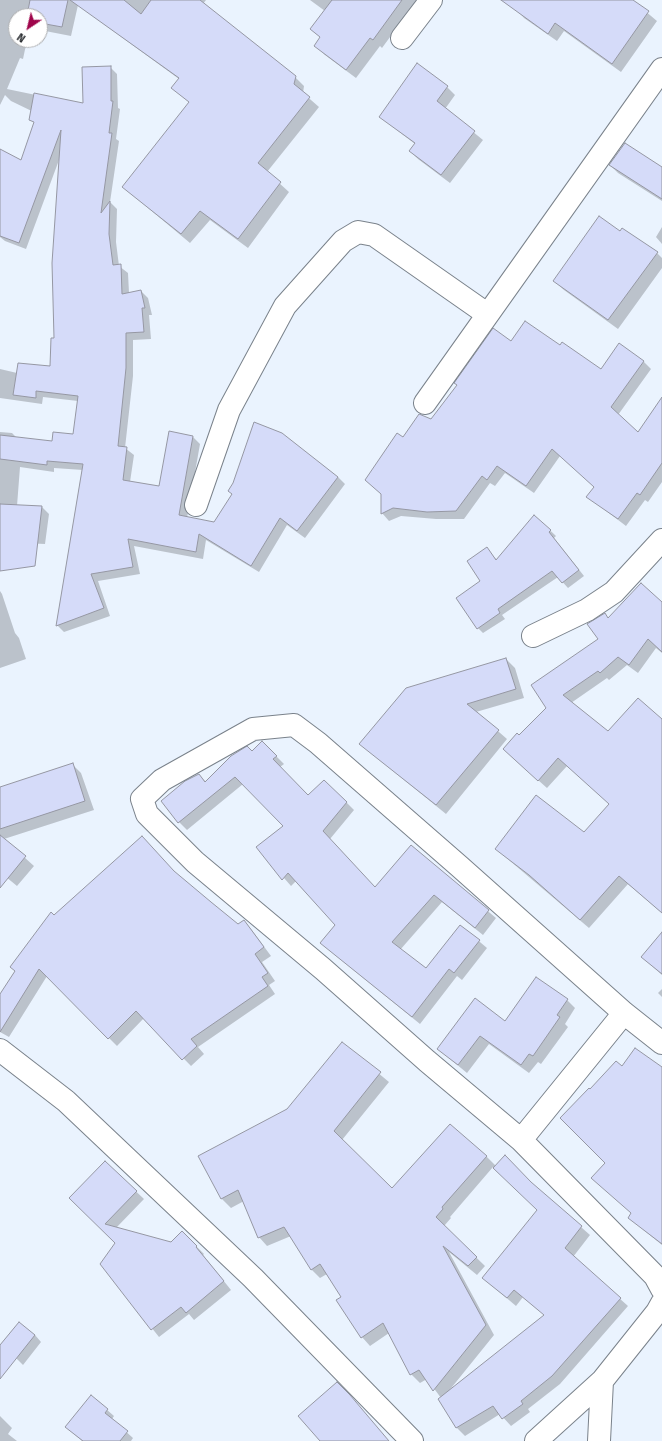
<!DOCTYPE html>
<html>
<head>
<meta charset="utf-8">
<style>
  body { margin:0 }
  #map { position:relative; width:662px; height:1441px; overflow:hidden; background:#eaf3fe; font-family:"Fira Sans",sans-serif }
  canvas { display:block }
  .north { position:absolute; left:8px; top:8px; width:40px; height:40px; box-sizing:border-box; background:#fff; border:1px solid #abacae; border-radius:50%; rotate:215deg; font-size:11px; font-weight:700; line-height:16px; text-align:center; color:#2d3034 }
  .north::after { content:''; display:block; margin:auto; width:14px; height:18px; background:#9f054b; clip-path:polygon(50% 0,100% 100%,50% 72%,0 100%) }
</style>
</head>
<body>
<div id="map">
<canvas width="662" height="1441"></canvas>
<div class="north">N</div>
</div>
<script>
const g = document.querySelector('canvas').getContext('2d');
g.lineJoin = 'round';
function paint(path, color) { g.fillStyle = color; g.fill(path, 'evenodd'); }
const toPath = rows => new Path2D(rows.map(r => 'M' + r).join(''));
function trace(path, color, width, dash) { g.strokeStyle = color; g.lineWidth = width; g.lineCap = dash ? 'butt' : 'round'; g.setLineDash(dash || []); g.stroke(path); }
paint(toPath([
  [0,0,73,0,78,5,71,36,40,30,40,16,16,16,16,40,27,40,23,59,20,58,7,89,84,105,110,67,117,74,118,108,120,109,116,139,119,141,110,202,117,209,116,242,119,266,128,273,129,293,141,291,148,298,152,315,149,315,151,339,133,340,133,376,125,448,134,455,130,482,159,487,193,437,200,444,187,518,215,523,338,477,345,484,305,538,287,525,259,572,206,540,203,559,134,546,140,574,98,581,110,616,64,632,57,625,83,470,54,468,54,472,20,467,17,506,42,507,49,514,45,544,0,542,0,432,12,433,17,438,53,442,74,435,78,401,43,397,42,404,0,398,0,369,17,373,51,368,55,339,59,160,26,249,5,241,0,237,0,227,42,116,11,101,5,95,0,105],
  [102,0,206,0,203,4,295,77,304,86,303,93,319,107,267,172,289,192,248,248,210,220,190,243,123,187,190,103,172,88,179,79,101,22,92,13],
  [310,0,417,0,382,48,380,46,356,78,325,55,316,46,321,38,311,29,325,11],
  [522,0,632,0,657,21,621,72,564,31,557,41,524,18,516,9],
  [447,87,455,95,445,109,483,140,450,183,418,159,410,151,415,144,380,117],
  [610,165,662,168,662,201,618,173],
  [662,227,662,244,656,237],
  [620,233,657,253,662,258,662,268,618,329,564,290,554,281],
  [511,342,560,346,601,370,643,361,651,369,618,415,638,433,662,402,662,482,648,502,645,500,626,526,588,497,595,487,560,456,534,493,505,473,495,486,490,483,464,519,436,519,401,516,389,521,382,513,382,495,366,480,403,438,431,421],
  [535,516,556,536,554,538,584,576,568,588,558,577,502,615,505,619,483,633,478,628,482,581,487,549,497,560],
  [0,591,2,594,15,633,19,638,26,659,0,668],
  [662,601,662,653,656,648,638,673,627,665,609,680,607,678,571,703,608,733,662,720,662,913,628,884,589,928,496,849,584,833,610,804,567,766,547,788,512,757,519,736,547,708,600,640,605,614,609,619],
  [506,659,515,668,524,698,476,712,507,739,446,814,360,744],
  [262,742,284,764,280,767,309,796,346,802,354,810,330,839,375,888,411,847,496,918,483,935,442,902,400,950,426,970,461,926,487,948,462,980,457,976,420,1024,329,950,337,925,296,881,291,886,257,847,284,826,243,784,187,830,179,822,199,775,206,782,252,752],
  [72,764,81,773,94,810,4,839,34,866,17,886,0,872,0,788],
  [176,874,238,925,244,921,251,929,271,956,262,962,275,981,269,985,275,994,198,1047,204,1054,191,1066,144,1018,117,1046,47,976,9,1037,0,1032,0,996,15,971,11,967,54,916],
  [662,933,662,975,642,957],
  [662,989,662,997,658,993],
  [567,1000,575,1008,565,1024,568,1027,541,1064,538,1062,529,1073,489,1044,467,1073,438,1049],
  [342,1043,389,1082,342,1140,393,1190,486,1156,496,1166,531,1183,590,1235,573,1257,628,1306,560,1384,528,1409,530,1412,511,1426,500,1414,465,1436,457,1428,439,1400,441,1398,427,1379,420,1383,411,1374,389,1333,370,1346,362,1337,342,1297,327,1274,320,1278,311,1269,291,1236,267,1246,259,1237,244,1201,231,1208,222,1199,199,1156,288,1109],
  [493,1167,538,1210,483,1278,516,1306,523,1297,545,1315,448,1392,494,1335,449,1252,477,1275,485,1266,444,1226,451,1218,450,1217],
  [622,1067,662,1068,662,1245,629,1218,632,1214,606,1163,590,1090],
  [105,1162,144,1199,116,1228,172,1243,182,1232,204,1254,203,1255,231,1290,194,1320,189,1314,159,1337,101,1264,116,1243,70,1198],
  [35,1335,41,1342,23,1365,2,1344],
  [91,1396,114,1416,112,1419,133,1438,131,1441,82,1441,66,1427],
  [0,1416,12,1428,8,1434,17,1441,0,1441]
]), '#0003');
const building = toPath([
  [30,0,68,0,62,27,40,23,40,16,27,16,30,0],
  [70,0,124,0,141,14,151,0,200,0,296,76,294,84,310,97,258,163,281,182,238,239,200,211,181,234,122,187,189,102,171,88,179,78,70,0],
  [332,0,402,0,373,40,370,38,346,70,314,46,320,37,310,29,332,0],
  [501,0,633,0,649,11,612,64,555,23,548,34,501,0],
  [417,63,448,86,437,101,475,131,441,175,409,151,415,143,379,117,417,63],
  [111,66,111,101,113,101,109,133,112,133,101,213,110,201,109,234,113,265,121,264,122,294,141,290,145,308,142,308,144,332,126,333,126,368,118,446,127,447,123,480,159,486,169,431,193,436,179,515,214,522,232,494,228,491,233,483,254,422,282,433,338,477,297,531,280,518,251,566,199,534,196,552,128,539,133,567,91,574,104,608,56,626,83,464,47,461,47,465,0,459,0,435,52,441,53,432,73,434,78,396,36,391,36,398,13,395,18,363,50,366,51,338,54,338,52,263,61,130,19,243,0,236,0,149,21,160,34,122,29,120,34,93,83,103,82,67,111,66],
  [625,143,662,167,662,199,609,165,625,143],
  [599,216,620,231,622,228,658,252,608,320,553,281,599,216],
  [525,321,560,345,562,342,601,369,619,343,644,361,611,407,638,432,662,397,662,463,640,495,637,493,618,519,586,497,594,487,552,449,526,486,497,466,487,480,482,476,456,511,427,512,393,508,381,514,381,494,365,480,397,433,403,437,419,414,431,419,457,385,454,383,493,328,511,341,525,321],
  [0,504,42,506,35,566,0,571,0,504],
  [534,515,551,530,549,532,579,570,562,583,552,571,498,609,500,613,477,629,456,598,480,581,467,561,487,547,496,560,534,515],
  [641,583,662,602,662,652,648,639,629,665,618,657,600,673,598,671,563,695,608,731,638,698,662,719,662,913,619,876,580,920,529,875,495,849,536,795,584,832,609,804,558,758,538,781,503,749,517,733,519,735,546,708,531,685,598,639,587,624,605,613,608,618,641,583],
  [506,658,516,689,467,704,499,730,436,805,359,744,406,688,506,658],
  [262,741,277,756,273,759,308,795,324,780,347,802,323,831,375,887,411,845,489,910,475,928,434,895,392,942,426,968,460,925,480,940,454,973,449,969,412,1017,320,943,335,925,288,873,282,880,256,847,283,826,235,777,178,823,161,801,185,781,199,774,205,782,231,756,247,746,252,751,262,741],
  [73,763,85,801,0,829,0,787,73,763],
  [0,835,26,856,0,888,0,835],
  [142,836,174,871,211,902,238,924,244,920,264,947,255,954,268,973,262,977,268,986,191,1039,197,1046,182,1060,136,1011,108,1039,39,969,0,1032,0,994,15,971,10,967,51,912,54,915,142,836],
  [662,932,662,974,641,957,662,932],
  [536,977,568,999,557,1015,560,1017,533,1056,529,1054,521,1065,480,1036,458,1065,437,1049,475,998,505,1021,536,977],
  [342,1042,381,1072,334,1131,392,1188,450,1124,487,1156,442,1207,443,1209,436,1217,477,1257,468,1266,443,1246,486,1325,433,1391,419,1370,410,1375,383,1323,361,1338,336,1300,341,1297,320,1264,311,1270,284,1227,258,1238,238,1190,221,1199,198,1156,287,1109,342,1042],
  [635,1048,662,1067,662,1244,628,1218,631,1213,591,1178,605,1163,560,1118,589,1088,590,1089,616,1061,622,1066,635,1048],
  [505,1155,531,1182,582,1226,565,1248,621,1298,552,1376,521,1401,523,1404,502,1419,493,1406,456,1428,438,1399,544,1315,514,1290,507,1298,482,1278,537,1210,493,1168,505,1155],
  [105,1161,137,1191,105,1224,171,1242,182,1231,197,1246,196,1247,224,1281,186,1313,181,1307,151,1330,100,1264,115,1243,69,1198,105,1161],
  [19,1322,35,1335,0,1379,0,1345,19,1322],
  [337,1382,350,1395,389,1441,320,1441,298,1416,337,1382],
  [91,1395,108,1409,105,1413,128,1431,120,1441,83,1441,65,1427,91,1395]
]);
paint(building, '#d5dbf9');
trace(building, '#9597a3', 1);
const minor = toPath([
  [402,38,431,0],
  [425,403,662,69],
  [196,505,229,410,285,306,343,241,358,232,374,235,487,314],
  [533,636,587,610,614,592,662,540],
  [662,1043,624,1013,459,866,318,743,294,725,253,729,162,780,142,799,147,814,195,862,323,969,427,1061,521,1140,655,1276,662,1289],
  [0,1050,66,1101,253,1278,412,1441],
  [521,1140,624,1013],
  [536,1441,602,1381,657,1312,662,1303],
  [599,1441,602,1381]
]);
trace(minor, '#7a828b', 24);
trace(minor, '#fff', 22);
</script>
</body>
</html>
